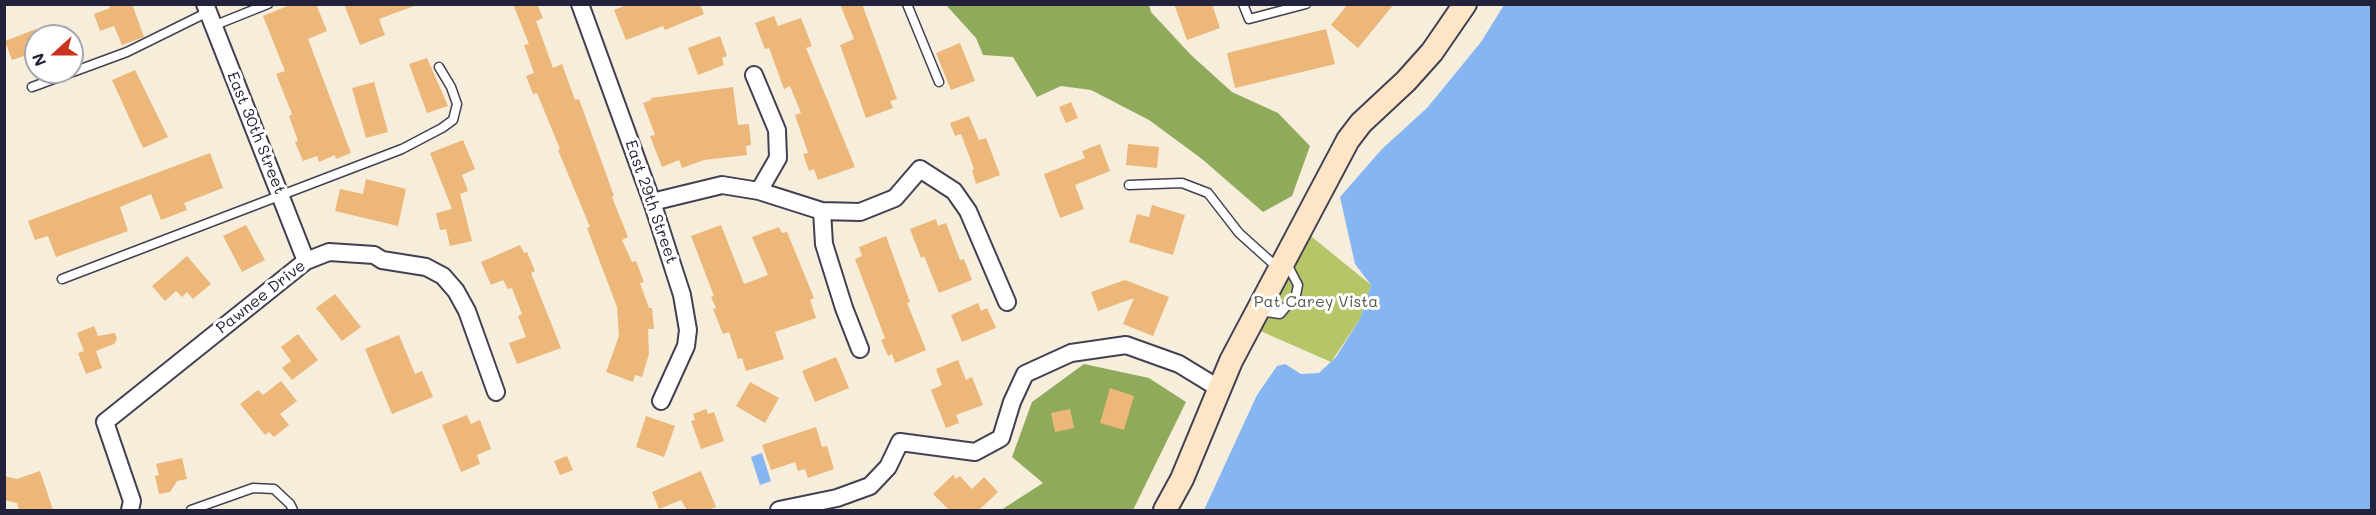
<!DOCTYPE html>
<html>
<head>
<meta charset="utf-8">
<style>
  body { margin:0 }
  #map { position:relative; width:2376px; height:515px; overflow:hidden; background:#f6eddb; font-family:Mali,sans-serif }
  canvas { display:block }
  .frame { position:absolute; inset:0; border:6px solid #22223b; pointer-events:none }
  .north { position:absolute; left:24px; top:24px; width:60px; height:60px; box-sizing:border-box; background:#fff; border:2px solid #a7a7b1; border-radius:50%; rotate:249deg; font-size:16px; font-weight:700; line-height:24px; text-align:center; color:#22223b }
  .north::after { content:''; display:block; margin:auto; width:21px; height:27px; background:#c8321e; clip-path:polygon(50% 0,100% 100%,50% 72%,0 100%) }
</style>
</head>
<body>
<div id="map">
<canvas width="2376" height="515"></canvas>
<div class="frame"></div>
<div class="north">N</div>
</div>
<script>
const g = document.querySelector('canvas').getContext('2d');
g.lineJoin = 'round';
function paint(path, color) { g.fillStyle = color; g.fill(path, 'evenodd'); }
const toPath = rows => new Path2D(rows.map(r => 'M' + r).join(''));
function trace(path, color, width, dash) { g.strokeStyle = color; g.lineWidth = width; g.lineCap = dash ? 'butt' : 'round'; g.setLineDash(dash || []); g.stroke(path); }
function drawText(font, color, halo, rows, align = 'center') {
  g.font = font + ' Mali,sans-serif'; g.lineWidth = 6; g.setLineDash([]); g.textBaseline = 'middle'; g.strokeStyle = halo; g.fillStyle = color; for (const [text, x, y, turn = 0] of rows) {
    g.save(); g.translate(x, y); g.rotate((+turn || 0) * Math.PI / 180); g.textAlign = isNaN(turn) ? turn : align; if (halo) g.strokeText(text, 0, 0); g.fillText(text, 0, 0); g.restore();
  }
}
paint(toPath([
  [1301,228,1371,285,1360,319,1331,362,1249,326]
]), '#b5c567');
paint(toPath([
  [946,5,1149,5,1151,12,1191,55,1232,92,1278,113,1310,146,1292,196,1263,212,1202,159,1149,120,1091,90,1061,86,1037,97,1013,57,983,55,976,38],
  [1084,364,1149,378,1186,402,1133,510,1001,510,1043,483,1012,457,1032,402]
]), '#90aa5c');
paint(toPath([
  [1504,5,2371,5,2371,510,1204,510,1257,395,1277,366,1285,364,1301,374,1319,373,1336,357,1360,319,1371,285,1355,264,1340,197,1382,149,1427,108,1481,42],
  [762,453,771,481,760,485,751,457]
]), '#86b6f2');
paint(toPath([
  [108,4,132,4,144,37,122,45,114,26,100,31,94,14,110,8],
  [292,4,316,4,327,31,308,39,351,153,336,159,335,155,319,162,317,156,303,161,295,142,298,141,289,116,292,114,276,74,285,71,263,16],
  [344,4,414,4,414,6,379,19,385,35,360,45],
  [513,4,537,4,543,18,536,21,553,68,562,64,575,100,579,99,614,196,612,197,628,237,622,240,632,262,636,261,644,282,640,283,649,308,652,308,654,329,648,329,649,354,642,377,635,375,633,382,606,372,619,336,617,307,587,228,590,227,558,150,560,149,537,93,533,94,526,76,534,73,524,45,529,44],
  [629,4,700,4,704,14,665,30,663,26,626,40,614,10],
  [840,4,862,4,897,99,890,101,893,108,866,118,840,45,854,39],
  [1174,4,1212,4,1220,28,1187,40],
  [1348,4,1394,4,1358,48,1331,25],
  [774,16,778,26,801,18,812,46,806,48,855,167,818,180,814,169,809,171,803,154,808,153,795,115,801,113,790,86,784,89,769,48,765,49,755,23],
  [36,29,36,52,12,60,5,41],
  [1326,29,1335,64,1235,88,1227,53],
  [720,36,727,56,722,58,724,65,698,75,688,48],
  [960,43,975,81,951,90,936,53],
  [427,58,448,106,427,113,409,64],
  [135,70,168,137,143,148,112,80],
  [374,82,388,132,366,138,352,88],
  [733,87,738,125,749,124,751,145,746,146,747,155,704,160,682,168,679,160,662,167,650,136,655,135,643,103,651,100,651,98],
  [1071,102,1078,118,1066,123,1059,107],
  [969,116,979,140,986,138,1000,175,976,184,972,170,974,169,961,134,955,136,950,123],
  [463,140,475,169,462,175,468,191,460,194,472,241,450,246,446,229,440,230,436,213,452,209,430,153],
  [1100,144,1110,171,1075,185,1084,209,1060,218,1044,174,1085,158,1082,151],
  [1128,144,1159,147,1157,168,1126,165],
  [210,153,223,188,184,203,187,210,161,220,151,194,120,207,128,231,56,257,48,236,35,240,28,221],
  [366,179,406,189,398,226,335,211,340,189,363,194],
  [1152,205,1185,215,1173,255,1129,242,1137,214,1149,217],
  [936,219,938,226,946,223,960,260,964,259,972,280,939,293,924,256,921,258,910,229],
  [246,225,265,260,242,272,223,236],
  [721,225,744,284,768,275,752,237,779,227,782,233,787,232,814,298,810,300,816,318,775,332,784,359,746,371,742,358,738,359,729,332,723,334,713,309,716,308,711,297,714,296,691,236],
  [886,236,910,302,907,303,926,350,895,363,892,354,888,356,881,340,885,338,855,259,862,256,859,247],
  [520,245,524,253,527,252,535,271,531,273,561,348,517,364,509,343,526,337,518,316,522,314,512,288,508,289,503,280,491,285,481,262],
  [187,256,211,284,193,299,187,292,182,297,176,291,165,301,152,286],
  [1125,280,1169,297,1153,336,1123,324,1134,298,1098,311,1091,292],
  [335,294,361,327,342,341,316,308],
  [978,303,981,311,987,308,996,328,962,342,951,315],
  [94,326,98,336,115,333,117,339,114,344,96,351,102,368,86,374,78,353,84,351,77,333],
  [298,334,318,360,292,380,282,368,291,361,281,347],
  [399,335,415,374,422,371,433,397,392,414,365,349],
  [836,357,849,388,815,402,802,371],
  [958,360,966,380,972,377,983,405,956,415,959,423,946,428,931,390,942,385,936,369],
  [281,381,297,401,280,414,289,425,274,437,269,432,265,435,240,404,258,390,263,395],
  [750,382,779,398,765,423,736,406],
  [1110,388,1134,396,1124,430,1100,423],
  [706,409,708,414,714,412,724,441,701,449,691,421,695,420,693,414],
  [1070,409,1074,428,1055,432,1051,413],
  [467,415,471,424,480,420,491,449,477,455,480,464,461,472,442,425],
  [646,416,675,426,664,457,636,447],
  [816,427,822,447,827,446,834,469,808,478,805,469,798,471,795,462,771,470,762,445],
  [567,456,573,470,560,475,554,461],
  [182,458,187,479,177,481,170,492,159,494,155,476,159,475,156,464],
  [40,471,53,510,19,510,17,503,4,500,4,476,17,479],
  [701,471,716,507,707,510,687,510,681,500,659,509,652,492],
  [953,475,956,479,960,476,972,489,984,477,998,492,979,510,949,510,933,494]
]), '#ecb778');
const service = toPath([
  [907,4,939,82],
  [1243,4,1249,19,1306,4],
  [213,26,268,4],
  [32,87,127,52,208,12],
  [1129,185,1182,183,1208,193,1239,233,1279,269],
  [62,279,402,149,442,128,453,120,457,104,451,87,439,67],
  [1259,311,1280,314,1296,295,1298,285,1286,262],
  [191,510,253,488,274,489,290,504,293,510]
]);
const minor = toPath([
  [205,4,306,261],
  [580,4,652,202,682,295,688,330,686,346,661,401],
  [754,75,777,130,778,158,759,191],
  [652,202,722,185,759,191,822,211,860,212,895,198,920,169,954,191,968,211,1007,302],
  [822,211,824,244,844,308,860,349],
  [130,510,132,501,105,422,306,261,329,252,374,255,382,260,426,267,443,276,456,291,467,311,496,392],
  [779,510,837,498,870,486,888,467,900,442,975,452,1001,438,1012,402,1025,374,1071,353,1126,345,1179,364,1220,389]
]);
const secondary = toPath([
  [1165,510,1182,479,1231,361,1348,140,1361,123,1406,81,1432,52,1465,4]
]);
trace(service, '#424053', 11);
trace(minor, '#424053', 20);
trace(secondary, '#424053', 26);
trace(service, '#fff', 8);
trace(minor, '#fff', 16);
trace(secondary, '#fde5c5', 22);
drawText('16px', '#22223b', '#fff', [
  ["East 30th Street",256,133,68],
  ["East 29th Street",651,202,71],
  ["Pawnee Drive",261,297,-38]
]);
drawText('16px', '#555b4a', '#fff', [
  ["Pat Carey Vista",1316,302]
]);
</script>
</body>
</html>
